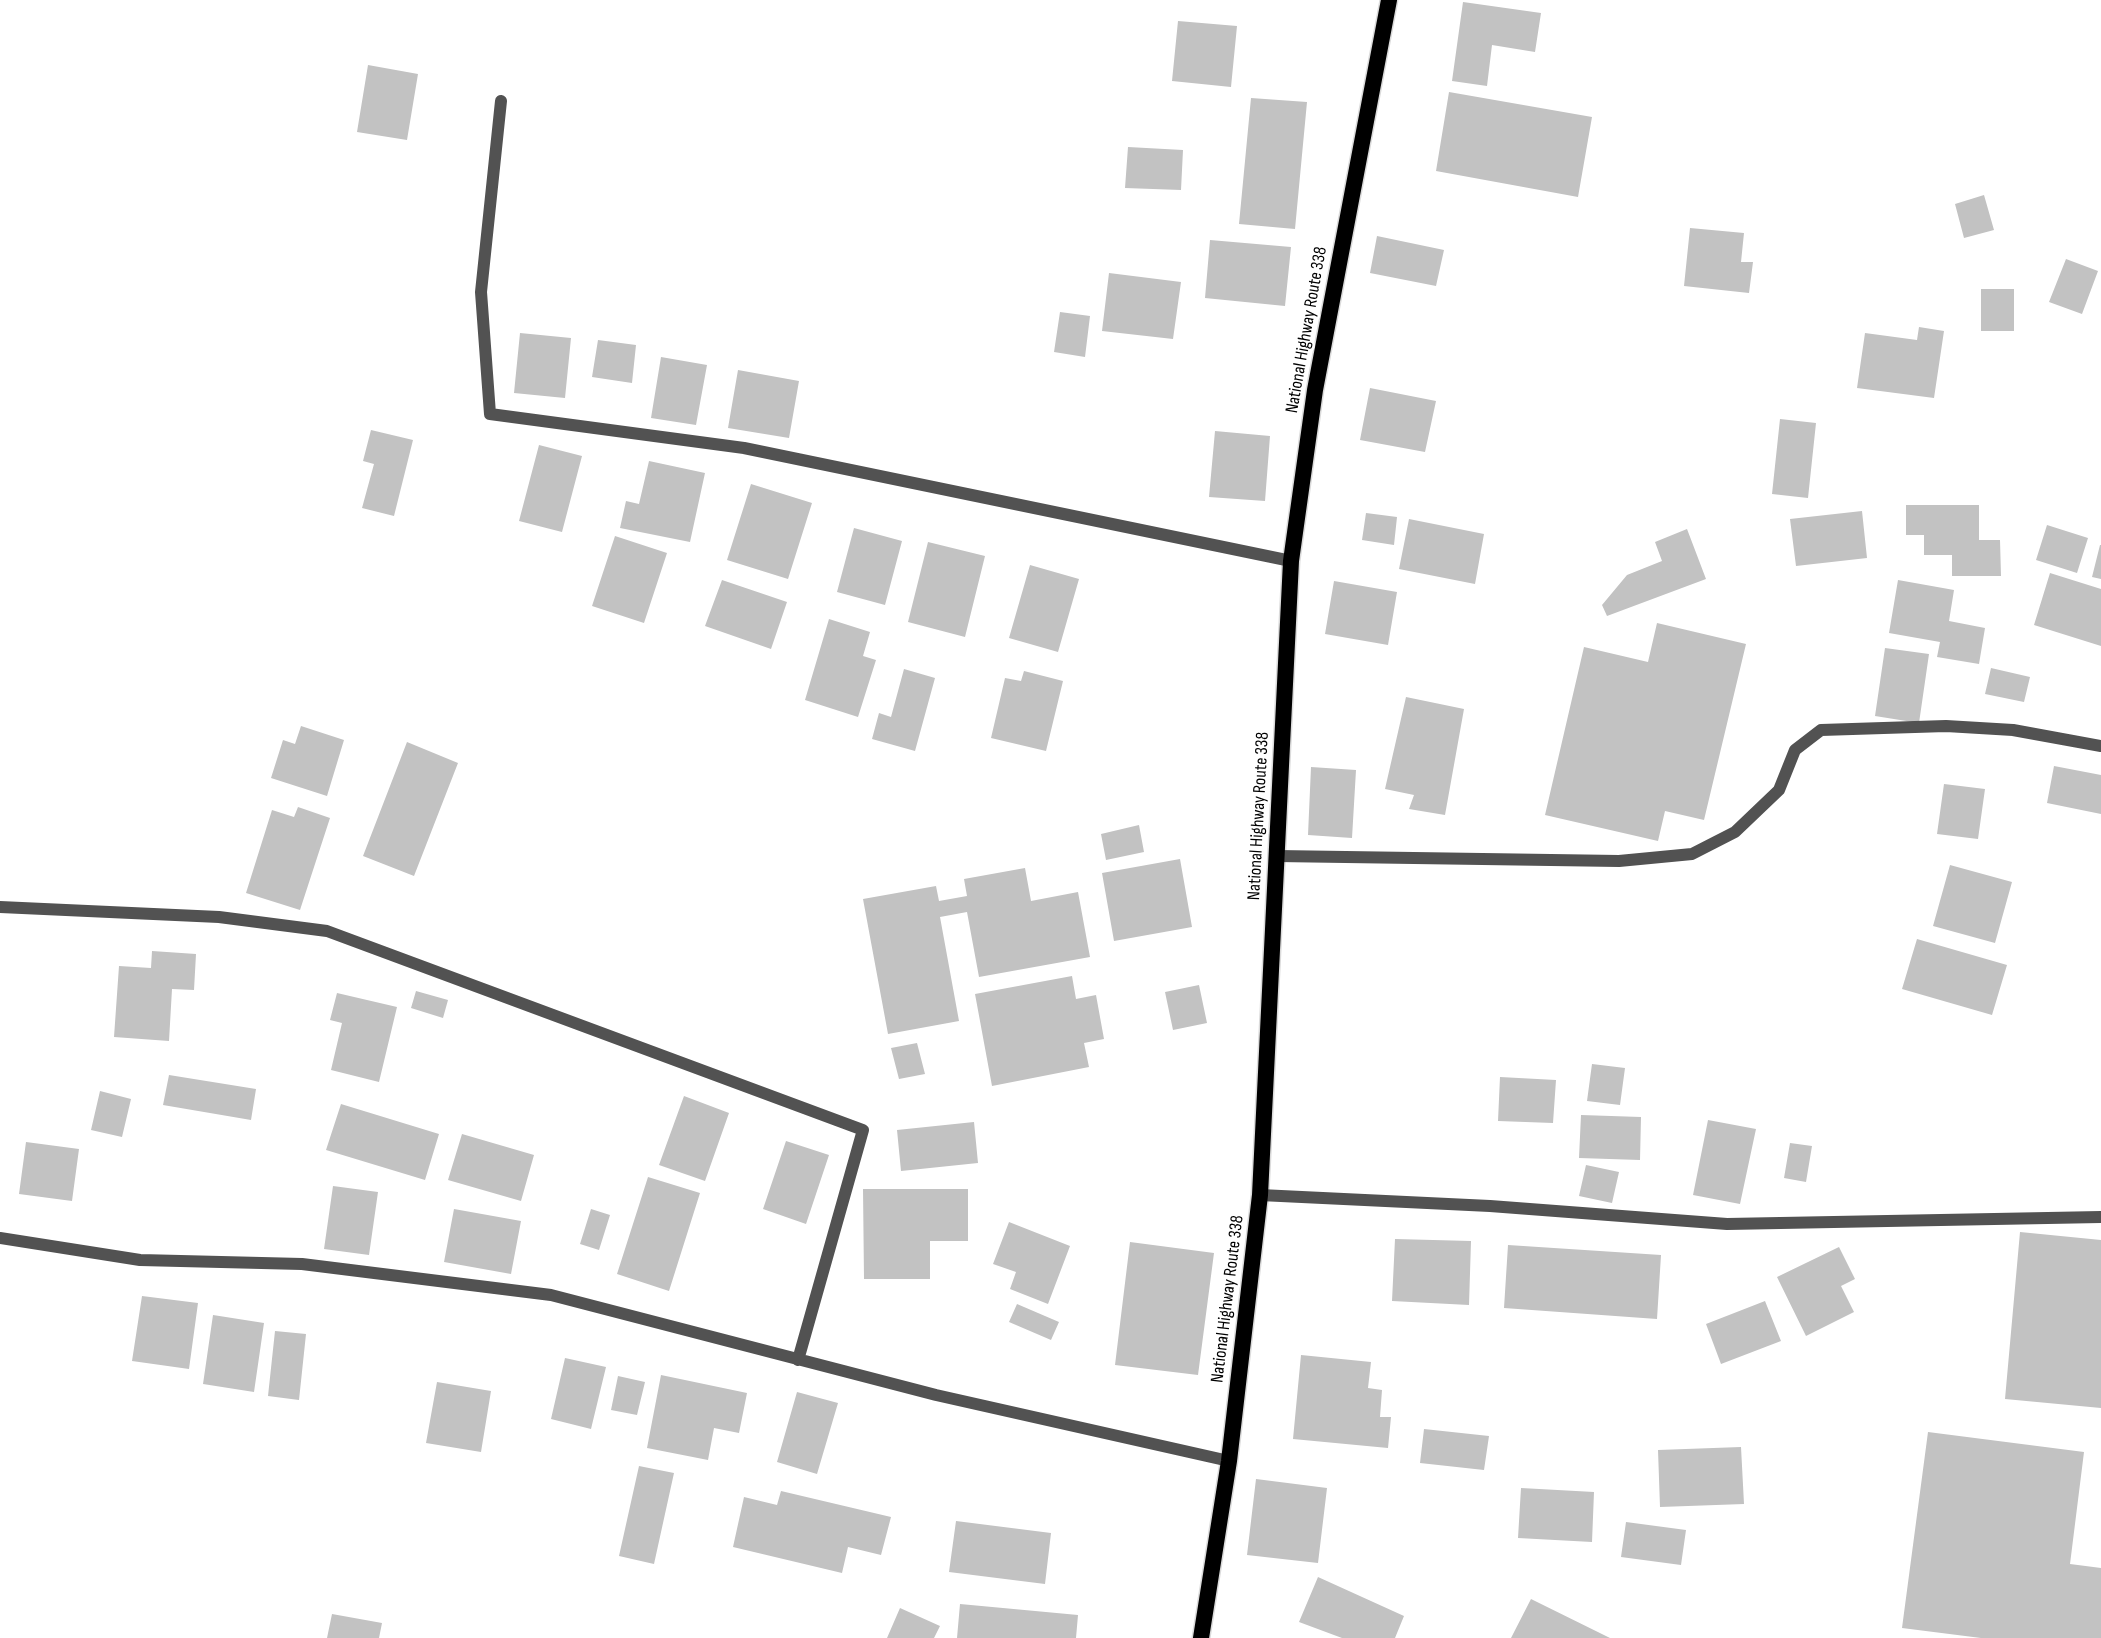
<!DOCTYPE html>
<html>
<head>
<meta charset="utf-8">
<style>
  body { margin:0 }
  canvas { display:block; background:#fff }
</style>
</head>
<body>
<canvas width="2101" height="1638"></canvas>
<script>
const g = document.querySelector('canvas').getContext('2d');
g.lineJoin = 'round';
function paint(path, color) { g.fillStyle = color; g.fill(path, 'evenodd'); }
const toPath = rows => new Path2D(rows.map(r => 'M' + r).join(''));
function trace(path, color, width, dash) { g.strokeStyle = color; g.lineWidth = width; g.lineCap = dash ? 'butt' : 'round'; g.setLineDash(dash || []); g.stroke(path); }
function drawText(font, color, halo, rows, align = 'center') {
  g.font = font + ' "Sofia Sans Condensed",sans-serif'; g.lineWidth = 5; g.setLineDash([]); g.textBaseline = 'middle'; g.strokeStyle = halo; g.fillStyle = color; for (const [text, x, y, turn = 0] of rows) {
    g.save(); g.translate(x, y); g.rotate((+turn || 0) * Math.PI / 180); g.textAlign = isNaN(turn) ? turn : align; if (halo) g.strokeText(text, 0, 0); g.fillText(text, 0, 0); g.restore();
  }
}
paint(toPath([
  [1463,2,1541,13,1535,52,1492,45,1487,86,1452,81],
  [1178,21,1237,26,1231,87,1172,81],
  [368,65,418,74,407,140,357,132],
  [1449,92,1592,117,1578,197,1436,171],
  [1251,98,1307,102,1295,229,1239,224],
  [1128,147,1183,150,1181,190,1125,188],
  [1984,195,1994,230,1964,238,1955,204],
  [1690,228,1744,233,1741,262,1753,262,1749,293,1684,286],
  [1377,236,1444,250,1436,286,1370,273],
  [1210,240,1291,247,1285,306,1205,298],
  [2066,259,2098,271,2082,314,2049,302],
  [1109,273,1181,282,1173,339,1102,331],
  [1981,289,2014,289,2014,331,1981,331],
  [1060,312,1090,316,1085,357,1054,352],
  [1919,327,1944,331,1934,398,1857,388,1865,333,1917,340],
  [520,333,571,338,565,398,514,393],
  [598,340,636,345,632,383,592,377],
  [661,357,707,365,696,425,651,418],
  [738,370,799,381,789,438,728,428],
  [1370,388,1436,401,1425,452,1360,440],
  [1780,419,1816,423,1808,498,1772,494],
  [371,430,413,440,394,516,362,508,374,464,363,461],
  [1215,431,1270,436,1265,501,1209,497],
  [539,445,582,456,562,532,519,521],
  [649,461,705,473,690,542,620,528,626,501,639,504],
  [751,484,812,503,788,579,727,560],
  [1906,505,1979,505,1979,540,2000,540,2001,576,1952,576,1952,555,1924,555,1924,535,1906,535],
  [1862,511,1867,558,1796,566,1790,519],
  [1366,513,1397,517,1394,545,1362,540],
  [1409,519,1484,534,1475,584,1399,569],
  [2047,525,2088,538,2077,573,2036,560],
  [854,528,902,541,885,605,837,592],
  [1687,529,1706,579,1607,616,1602,605,1627,575,1662,561,1655,542],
  [615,536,667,553,644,623,592,606],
  [928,542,985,556,965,637,908,622],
  [2100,545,2101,545,2101,579,2092,577],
  [1030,565,1079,579,1058,652,1009,638],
  [2050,573,2101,589,2101,646,2034,625],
  [722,580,787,602,771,649,705,626],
  [1898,580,1954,590,1949,621,1985,628,1979,664,1937,657,1940,642,1889,633],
  [1334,581,1397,592,1388,645,1325,634],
  [829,619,870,632,863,656,876,660,858,717,805,700],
  [1657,623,1746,644,1704,820,1665,811,1658,841,1545,815,1584,647,1648,662],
  [1885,648,1929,654,1919,723,1875,716],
  [1991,668,2030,677,2024,702,1985,694],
  [904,669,935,678,915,751,872,739,879,713,891,717],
  [1024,671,1063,681,1046,751,991,738,1005,678,1021,681],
  [1406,697,1464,709,1445,815,1409,809,1414,795,1385,789],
  [301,726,344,740,327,796,271,778,283,740,295,744],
  [407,742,458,763,414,876,363,856],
  [2054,766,2101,775,2101,814,2047,803],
  [1311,767,1356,770,1352,838,1308,835],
  [1944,784,1985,789,1978,839,1937,834],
  [298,807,330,818,300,910,246,893,272,810,294,817],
  [1139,825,1144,852,1106,860,1101,834],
  [1180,859,1192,927,1114,941,1102,873],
  [1950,865,2012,882,1995,943,1933,926],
  [1025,868,1031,901,1078,892,1090,957,979,977,967,912,940,917,959,1021,888,1034,863,899,936,886,939,901,967,896,964,879],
  [1917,939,2007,965,1992,1015,1902,989],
  [152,951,196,954,194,990,172,989,169,1041,114,1037,119,966,151,968],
  [1072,976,1076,999,1096,995,1104,1039,1084,1043,1089,1067,992,1086,975,994],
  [1199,985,1207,1023,1173,1030,1165,992],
  [416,991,448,1000,443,1018,411,1008],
  [337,993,397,1007,379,1082,331,1070,342,1023,330,1020],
  [917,1043,925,1074,899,1079,891,1048],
  [1592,1064,1625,1068,1620,1105,1587,1101],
  [169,1075,256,1089,251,1120,163,1105],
  [1500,1077,1556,1080,1553,1123,1498,1121],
  [100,1091,131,1099,122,1137,91,1130],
  [684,1096,729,1113,705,1181,659,1165],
  [341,1104,439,1134,425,1180,326,1150],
  [1581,1115,1641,1117,1640,1160,1579,1158],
  [1708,1120,1756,1129,1740,1204,1693,1195],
  [974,1122,978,1163,901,1171,897,1130],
  [462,1134,534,1155,521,1201,448,1180],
  [786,1141,829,1155,806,1224,763,1209],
  [26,1142,79,1149,72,1201,19,1194],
  [1790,1143,1812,1146,1806,1182,1784,1178],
  [1586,1165,1619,1172,1612,1203,1579,1196],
  [648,1177,700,1193,669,1291,617,1274],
  [333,1186,378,1192,369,1255,324,1249],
  [863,1189,968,1189,968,1241,930,1241,930,1279,864,1279],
  [454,1209,521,1221,511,1274,444,1262],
  [591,1209,610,1215,599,1250,580,1244],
  [1009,1222,1070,1246,1048,1304,1010,1289,1016,1272,993,1264],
  [2020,1232,2101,1240,2101,1408,2005,1399],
  [1395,1239,1471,1241,1469,1305,1392,1301],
  [1130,1242,1214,1253,1198,1375,1115,1365],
  [1508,1245,1661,1255,1657,1319,1504,1308],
  [1839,1247,1855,1279,1841,1286,1854,1312,1806,1336,1777,1277],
  [142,1296,198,1303,189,1369,132,1361],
  [1765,1301,1781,1341,1721,1364,1706,1324],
  [1017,1304,1059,1322,1051,1340,1009,1322],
  [213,1315,264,1323,254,1392,203,1384],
  [275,1331,306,1334,299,1400,268,1396],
  [1301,1355,1371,1362,1368,1388,1382,1390,1380,1417,1391,1417,1388,1448,1293,1439],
  [565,1358,606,1367,591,1429,551,1419],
  [661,1375,747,1393,739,1433,714,1428,708,1460,647,1448],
  [618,1376,645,1382,637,1415,611,1410],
  [437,1382,491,1391,481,1452,426,1443],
  [797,1392,838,1403,817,1474,777,1462],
  [1424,1429,1489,1436,1484,1470,1420,1463],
  [1928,1432,2084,1452,2070,1564,2101,1568,2101,1638,1981,1638,1902,1628],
  [1741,1447,1744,1504,1660,1507,1658,1450],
  [639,1466,674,1473,654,1564,619,1556],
  [1256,1479,1327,1488,1318,1563,1247,1555],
  [1521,1488,1594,1492,1592,1542,1518,1538],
  [781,1491,891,1517,881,1555,848,1547,842,1573,733,1547,744,1497,777,1505],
  [956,1521,1051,1533,1045,1584,949,1572],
  [1626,1522,1686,1530,1681,1565,1621,1557],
  [1318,1577,1404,1616,1395,1638,1342,1638,1299,1622],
  [1531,1599,1610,1638,1511,1638],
  [960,1604,1078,1615,1076,1638,957,1638],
  [900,1608,940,1626,934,1638,887,1638],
  [332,1614,382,1623,379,1638,327,1638]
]), '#c2c2c2');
const trunk = toPath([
  [1201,1638,1229,1461,1260,1195,1291,561,1315,390,1389,0]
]);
trace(trunk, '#dbdbdb', 19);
trace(toPath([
  [501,101,481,292,490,414,744,448,1291,561],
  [1277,856,1619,861,1692,854,1735,832,1779,790,1795,750,1821,730,1946,726,2013,730,2101,746],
  [0,907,219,917,327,931,863,1130,798,1360],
  [1260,1195,1490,1206,1727,1224,2101,1217],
  [0,1238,140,1260,302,1264,551,1295,936,1395,1229,1461]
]), '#525252', 12);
trace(trunk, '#000', 16);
drawText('18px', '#000', '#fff', [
  ["National Highway Route 338",1307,330,-80],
  ["National Highway Route 338",1259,816,-87],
  ["National Highway Route 338",1228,1299,-83]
]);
</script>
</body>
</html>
